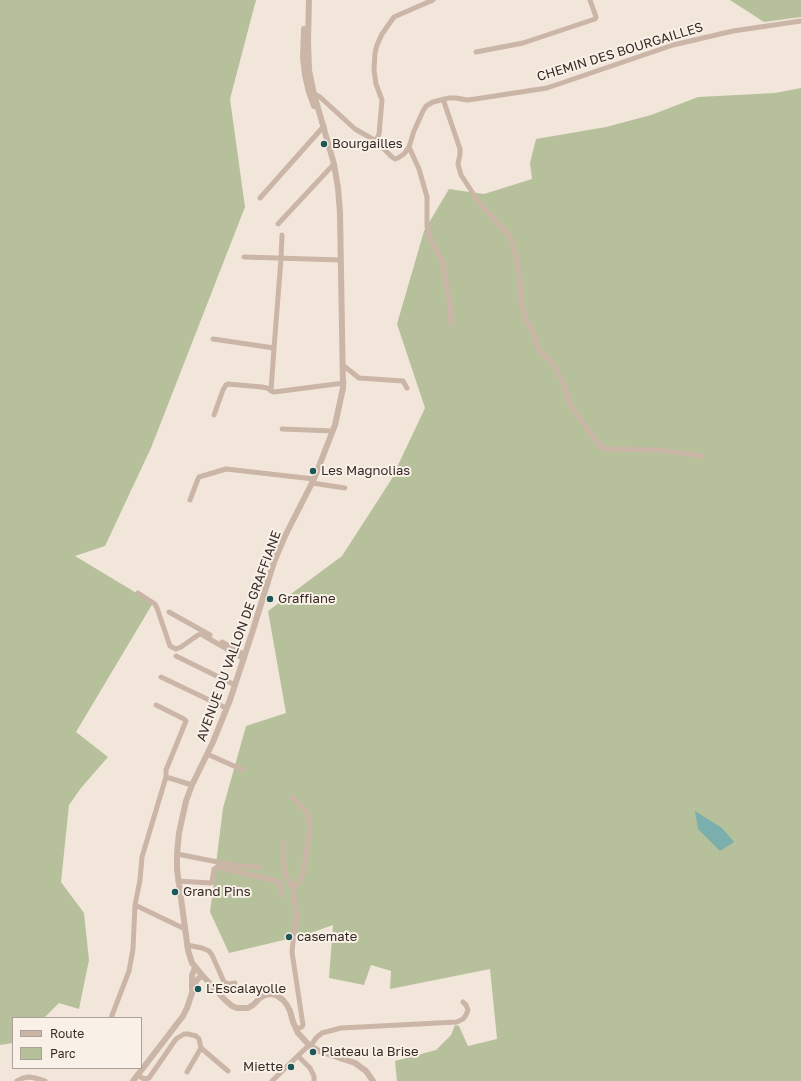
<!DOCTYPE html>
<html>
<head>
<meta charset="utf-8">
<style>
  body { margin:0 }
  #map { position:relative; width:801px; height:1081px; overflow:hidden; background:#f2e6db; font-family:"Golos Text",sans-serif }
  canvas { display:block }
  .legend { position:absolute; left:12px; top:1017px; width:130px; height:52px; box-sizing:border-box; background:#f9f0e7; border:1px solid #aba19a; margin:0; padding:5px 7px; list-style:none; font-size:12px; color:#362b27 }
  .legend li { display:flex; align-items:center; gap:8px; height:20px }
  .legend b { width:20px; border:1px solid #aba19a }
</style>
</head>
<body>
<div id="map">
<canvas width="801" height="1081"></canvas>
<ul class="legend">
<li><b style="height:5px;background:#cab5a7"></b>Route</li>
<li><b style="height:11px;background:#b6c19b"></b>Parc</li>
</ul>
</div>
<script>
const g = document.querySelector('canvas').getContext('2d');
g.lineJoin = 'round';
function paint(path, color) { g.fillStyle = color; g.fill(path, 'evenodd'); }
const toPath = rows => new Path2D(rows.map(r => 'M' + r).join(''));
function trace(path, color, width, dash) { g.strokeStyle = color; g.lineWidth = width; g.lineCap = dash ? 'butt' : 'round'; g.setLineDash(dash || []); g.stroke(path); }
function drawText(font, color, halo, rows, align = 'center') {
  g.font = font + ' "Golos Text",sans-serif'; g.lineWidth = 4; g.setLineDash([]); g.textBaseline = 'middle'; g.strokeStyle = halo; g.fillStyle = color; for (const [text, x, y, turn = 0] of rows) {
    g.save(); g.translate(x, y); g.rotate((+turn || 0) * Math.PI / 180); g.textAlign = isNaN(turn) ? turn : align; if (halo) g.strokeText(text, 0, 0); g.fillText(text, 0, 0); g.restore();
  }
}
paint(toPath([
  [0,0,256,0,230,99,245,207,151,448,105,546,75,556,153,603,76,732,108,757,81,788,69,805,61,882,84,913,89,960,79,1009,59,1003,44,1018,13,1018,13,1043,0,1045],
  [730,0,801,0,801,17,764,22],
  [801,88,801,1081,397,1081,395,1061,436,1050,451,1035,455,1025,459,1026,468,1046,497,1039,490,969,390,989,391,971,371,965,364,985,329,978,333,925,305,935,229,953,210,912,223,808,246,726,286,713,268,611,342,556,391,480,425,408,397,324,424,231,449,189,484,194,532,179,530,163,536,139,606,127,651,115,698,97,775,93]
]), '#b6c19b');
paint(toPath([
  [695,811,722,828,734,842,720,851,698,829]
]), '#7aafae');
trace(toPath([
  [476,52,523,43,595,19,596,17,590,0],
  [312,94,316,95,320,97,355,129,376,141,392,157,395,159,398,158,404,154,409,147,414,131,423,111,426,106,433,102,449,98,456,98,467,100,475,99,547,88,673,45,733,31,801,21],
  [443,99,460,149,460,154,458,164,461,175,478,201,510,237,516,256,520,276,521,304,527,322,534,334,538,350,551,361,554,365,564,385,569,403,598,444,603,448,607,449,660,450,701,456],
  [376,141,379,134,382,100,376,84,374,70,375,53,377,45,382,34,394,17,433,0],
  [409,147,419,169,427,197,427,226,429,236,443,263,450,306,451,324],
  [260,198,324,126],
  [278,224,334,164],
  [244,257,341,260],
  [213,339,274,348],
  [344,366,359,378,403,381,407,388],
  [271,391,274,348,281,259,282,235],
  [214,415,223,390,226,385,228,384,262,387,267,388,274,392,344,383],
  [282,429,333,431],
  [312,483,345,488],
  [190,500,198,479,199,477,226,469,314,479],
  [138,593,155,604,157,608,170,646,176,649,181,647,198,635,201,634,244,659],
  [169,612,210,635],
  [222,642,245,655],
  [176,656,235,685],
  [161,677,226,708],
  [207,754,243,770],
  [166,777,192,785],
  [292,797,305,810,308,814,310,827,303,874,299,882,293,888],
  [283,843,284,868,285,874,293,888,297,920,294,933,292,952,303,1025,302,1027,296,1029],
  [177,854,238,866,259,867],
  [178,881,211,883,212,882,214,869,217,867,277,881,280,883,282,896],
  [135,905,185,929],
  [187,945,202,948,209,951,212,955,224,982,229,984,235,983],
  [111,1018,129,971,133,949,135,905,140,880,142,857,166,777,166,770,186,721,184,719,156,705],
  [201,1048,228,1071],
  [298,1056,310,1068,314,1076,314,1081],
  [137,1075,144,1079,149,1078,176,1039,184,1034,188,1034,196,1036,199,1039,201,1048,187,1072],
  [17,1081,23,1078,29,1077,35,1078,45,1081],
  [272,1081,307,1047,312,1044,316,1038,322,1033,341,1028,457,1022,463,1019,466,1015,468,1010,466,1005,463,1002]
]), '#cab5a7', 5);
trace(toPath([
  [309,0,308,41,309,70,314,94,334,164,338,188,340,213,343,388,335,425,314,479,285,536,274,562,252,633,230,700,213,742,192,785,186,801,179,833,177,854,177,869,188,950,192,963,202,975,225,1000,232,1006,237,1008,248,1008,253,1005,260,998,265,995,270,994,276,995,283,1000,287,1005,290,1011,293,1022,298,1033,309,1045,319,1051,355,1063,366,1071,373,1081],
  [304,29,303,58,305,75,309,92,314,106],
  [192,989,192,975,195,968],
  [133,1081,150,1059,183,1016,187,1008,196,981,202,975]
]), '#cab5a7', 6);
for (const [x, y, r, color] of [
  [324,144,4,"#1d5758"],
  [313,471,4,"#1d5758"],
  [270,599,4,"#1d5758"],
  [175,892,4,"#1d5758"],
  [289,937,4,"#1d5758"],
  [198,989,4,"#1d5758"],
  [313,1052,4,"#1d5758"],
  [291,1067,4,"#1d5758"]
]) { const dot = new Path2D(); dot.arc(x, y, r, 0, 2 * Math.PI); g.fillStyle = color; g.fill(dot); trace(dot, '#f9f0e7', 1.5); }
drawText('13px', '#362b27', '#f9f0e7', [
  ["CHEMIN DES BOURGAILLES",620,52,-17],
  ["AVENUE DU VALLON DE GRAFFIANE",239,636,-70]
]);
drawText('13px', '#362b27', '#f9f0e7', [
  ["Bourgailles",332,144],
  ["Les Magnolias",321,471],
  ["Graffiane",278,599],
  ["Grand Pins",183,892],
  ["casemate",297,937],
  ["L'Escalayolle",206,989],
  ["Plateau la Brise",321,1052],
  ["Miette",283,1067,"right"]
], 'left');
</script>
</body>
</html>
